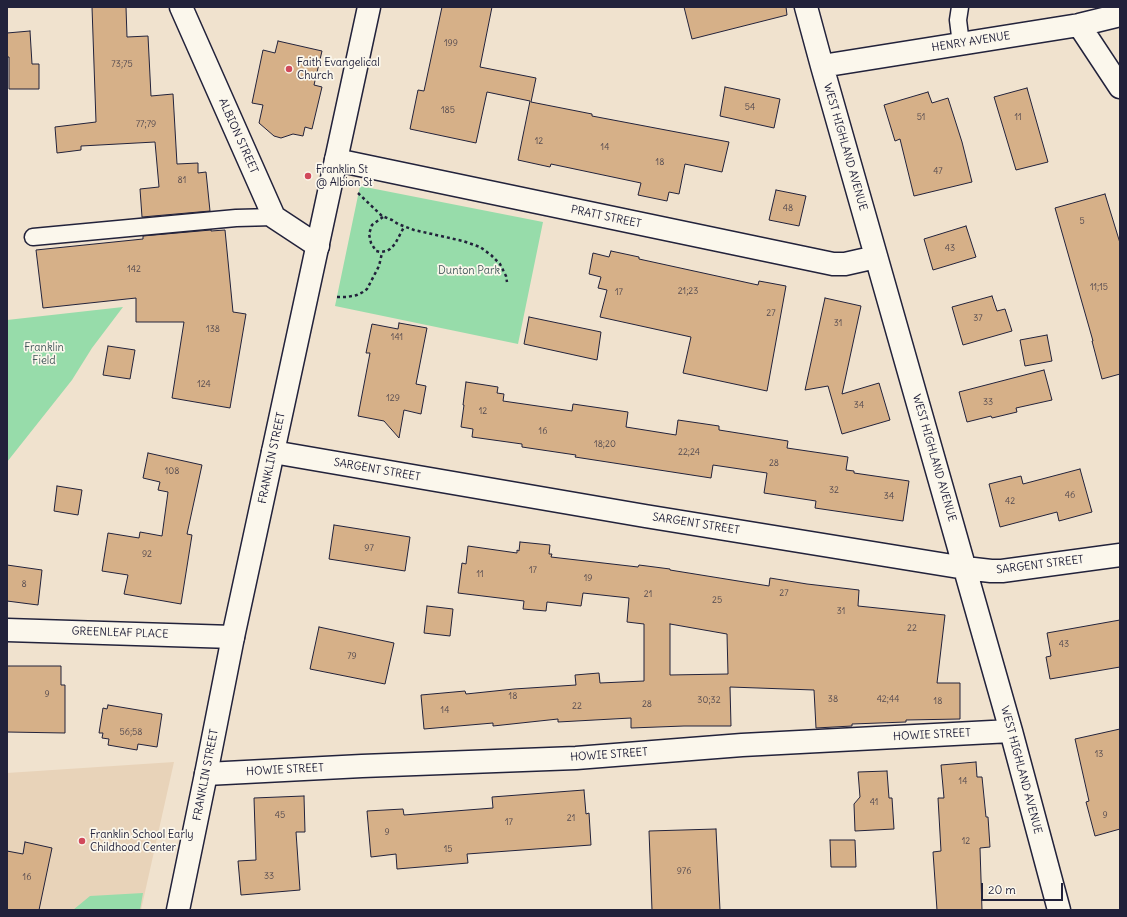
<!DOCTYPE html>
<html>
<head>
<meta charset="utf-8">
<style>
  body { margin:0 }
  #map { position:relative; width:1127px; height:917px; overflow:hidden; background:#f0e2ce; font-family:Delius,sans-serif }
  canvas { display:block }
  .frame { position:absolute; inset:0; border:8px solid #22223b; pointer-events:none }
  .scale { position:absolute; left:981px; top:883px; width:82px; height:18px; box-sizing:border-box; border:2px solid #22223b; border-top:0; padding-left:5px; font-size:12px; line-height:14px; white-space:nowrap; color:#22223b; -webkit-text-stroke:3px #fbf7ec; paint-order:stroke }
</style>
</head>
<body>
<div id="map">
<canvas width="1127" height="917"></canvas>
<div class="frame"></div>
<div class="scale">20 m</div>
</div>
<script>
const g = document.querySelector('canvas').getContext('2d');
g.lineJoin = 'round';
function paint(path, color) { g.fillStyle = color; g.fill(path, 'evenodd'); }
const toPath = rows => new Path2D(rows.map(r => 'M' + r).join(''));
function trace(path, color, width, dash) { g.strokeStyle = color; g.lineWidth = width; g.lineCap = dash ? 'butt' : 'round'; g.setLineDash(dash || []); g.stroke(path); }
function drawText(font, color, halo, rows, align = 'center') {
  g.font = font + ' Delius,sans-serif'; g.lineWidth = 3.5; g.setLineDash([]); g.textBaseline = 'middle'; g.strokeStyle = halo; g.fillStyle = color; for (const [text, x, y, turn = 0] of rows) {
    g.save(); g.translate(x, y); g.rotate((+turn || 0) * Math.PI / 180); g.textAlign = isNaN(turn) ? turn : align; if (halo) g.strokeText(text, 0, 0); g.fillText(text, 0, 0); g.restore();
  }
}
paint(toPath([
  [174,762,141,910,7,910,7,773]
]), '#e8d3b9');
paint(toPath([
  [360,186,543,222,518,344,335,306],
  [123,307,92,348,72,380,7,462,7,320],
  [143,893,140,910,73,910,90,896]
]), '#97dcaa');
const building = toPath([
  [92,7,126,7,127,37,148,36,151,96,173,94,177,164,198,163,198,173,206,172,210,211,142,217,140,189,159,187,155,142,81,146,81,150,57,153,55,127,96,122,92,7],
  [442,7,492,7,480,67,536,78,531,102,592,114,592,116,729,142,722,172,685,164,679,194,669,192,667,201,638,195,641,183,551,164,550,167,518,160,530,101,487,92,476,143,410,129,418,90,424,91,442,7],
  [684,7,786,7,787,15,692,39,684,7],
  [30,31,32,64,39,64,39,89,9,89,9,57,7,57,7,33,30,31],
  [278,41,322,51,314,85,322,87,312,129,305,127,303,136,293,134,281,138,274,136,259,123,263,105,252,103,263,50,275,53,278,41],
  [725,87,780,99,774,128,720,116,725,87],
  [1027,88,1048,162,1016,170,994,97,1027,88],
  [928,92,932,103,948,98,962,142,972,182,914,196,900,139,895,141,884,105,928,92],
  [776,190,806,196,799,226,769,220,776,190],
  [1105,194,1120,243,1120,374,1102,379,1092,341,1093,341,1055,208,1105,194],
  [966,226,976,257,933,270,924,239,966,226],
  [211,230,211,231,225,230,233,312,246,314,230,408,172,398,184,322,136,322,136,298,43,308,36,250,143,239,143,236,211,230],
  [611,251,639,257,639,259,758,285,759,281,786,286,767,391,683,373,691,337,600,317,607,290,598,288,601,277,589,274,593,253,609,257,611,251],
  [992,296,997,311,1005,309,1012,331,963,345,952,307,992,296],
  [825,298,861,306,842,394,879,383,890,420,842,434,828,386,805,390,825,298],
  [529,317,601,332,597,360,524,344,529,317],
  [399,323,427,328,416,384,426,386,421,414,404,410,399,438,384,421,358,416,370,353,366,353,372,324,398,329,399,323],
  [1047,335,1052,361,1025,366,1020,340,1047,335],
  [108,346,135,350,130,379,103,375,108,346],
  [1044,370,1052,400,1016,408,1017,412,992,418,991,416,967,422,959,392,1044,370],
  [466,382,498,387,497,393,504,394,503,401,572,411,573,404,628,412,626,427,676,435,678,420,719,426,719,430,788,441,787,448,848,457,846,470,854,471,854,473,909,481,903,521,815,508,816,501,764,493,767,473,713,465,711,478,575,457,576,455,522,447,522,444,472,437,473,429,461,427,464,405,463,405,466,382],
  [148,453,202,465,187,534,192,535,181,604,124,594,128,575,102,571,108,533,139,538,140,532,162,536,168,492,158,490,160,482,143,478,148,453],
  [1080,469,1092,512,1059,521,1057,512,1000,527,989,484,1021,476,1023,484,1080,469],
  [57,486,82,490,78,515,54,511,57,486],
  [334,525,410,537,405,571,329,559,334,525],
  [520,542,550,545,549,554,552,554,551,557,638,567,639,565,670,569,670,570,769,586,770,578,807,584,859,590,858,606,945,615,937,683,960,683,960,719,906,720,906,722,852,724,852,726,816,728,814,690,730,687,731,726,684,726,631,728,631,718,558,722,558,719,493,726,493,723,424,729,421,695,465,691,466,694,514,689,576,685,575,675,599,673,600,683,644,681,644,624,627,622,629,598,583,593,581,606,547,602,546,611,523,609,524,601,458,593,462,563,466,564,468,546,517,553,517,550,519,551,520,542],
  [670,624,727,634,728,674,670,675,670,624],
  [7,565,42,570,38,605,7,601,7,565],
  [427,606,453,609,450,636,424,633,427,606],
  [1120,620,1120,667,1050,679,1046,657,1051,656,1047,633,1120,620],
  [319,627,394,643,385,684,310,669,319,627],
  [7,666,61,666,61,685,65,685,65,733,7,732,7,666],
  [108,705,162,714,157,747,138,744,137,750,108,745,109,739,102,738,103,733,99,733,103,708,107,709,108,705],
  [1120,729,1120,829,1095,836,1086,802,1089,801,1075,739,1120,729],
  [976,762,977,777,982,777,986,817,988,817,990,847,980,848,982,910,937,910,933,852,941,851,938,798,944,798,941,765,976,762],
  [887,771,889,798,892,798,894,829,855,831,854,804,860,797,858,772,887,771],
  [584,790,586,814,589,813,591,845,467,854,468,863,397,869,396,854,371,857,367,811,403,809,404,815,493,808,492,797,584,790],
  [304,796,305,832,296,832,300,890,241,895,238,861,256,860,254,798,304,796],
  [716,829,720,910,652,910,649,831,716,829],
  [830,840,855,840,856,867,831,867,830,840],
  [25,842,52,848,39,910,7,910,7,851,23,854,25,842]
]);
paint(building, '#d6b088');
trace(building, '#22223b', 1);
const service = toPath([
  [960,7,958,20,961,44],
  [33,237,236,218,274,217]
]);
const minor = toPath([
  [181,7,274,217,318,246],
  [806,7,822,66,1011,731,1059,910],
  [1079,25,1120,87],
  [822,66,1079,25,1120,15],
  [336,160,833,264,845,264,876,257],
  [273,452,645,516,965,568,991,571,1002,571,1120,555],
  [7,630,233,637],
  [206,774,362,766,576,758,742,745,1011,731]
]);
const primary = toPath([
  [178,910,206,774,233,637,369,7]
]);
trace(service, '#22223b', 19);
trace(minor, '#22223b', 25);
trace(primary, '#22223b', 25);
trace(toPath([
  [358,193,382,216,392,220,398,224,414,230,463,241,480,247,491,255,500,264,506,276,507,282],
  [383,217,372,225,369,234,371,243,376,251,380,252,387,251,390,249,395,244,404,227],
  [337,297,347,297,357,295,363,292,367,289,379,266,382,253]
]), '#22223b', 2.5, [3, 3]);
trace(service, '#fbf7ec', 16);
trace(minor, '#fbf7ec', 22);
trace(primary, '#fbf7ec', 22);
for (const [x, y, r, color] of [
  [289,69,4,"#d1495b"],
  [308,176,4,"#d1495b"],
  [82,841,4,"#d1495b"]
]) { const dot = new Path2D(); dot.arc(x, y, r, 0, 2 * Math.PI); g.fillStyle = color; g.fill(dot); trace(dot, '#fbf7ec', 1.5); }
drawText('9px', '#4f464e', null, [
  ["199",451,43],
  ["73;75",122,64],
  ["54",750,107],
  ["185",448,110],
  ["51",921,117],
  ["11",1018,117],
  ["77;79",146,124],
  ["12",539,141],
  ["14",605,147],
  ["18",660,162],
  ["47",938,171],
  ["81",182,180],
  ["48",788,208],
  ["5",1082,221],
  ["43",950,248],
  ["142",134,269],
  ["11;15",1099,287],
  ["21;23",688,291],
  ["17",619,292],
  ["27",771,313],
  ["37",978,318],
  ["31",838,323],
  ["138",213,329],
  ["141",397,337],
  ["124",204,384],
  ["129",393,398],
  ["33",988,402],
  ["34",859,405],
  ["12",483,411],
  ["16",543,431],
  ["18;20",605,444],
  ["22;24",689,452],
  ["28",774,463],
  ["108",172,471],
  ["32",834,490],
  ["46",1070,495],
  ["34",889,496],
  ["42",1010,501],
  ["97",369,548],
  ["92",147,554],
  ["17",533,570],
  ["11",480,574],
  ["19",588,578],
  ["8",24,584],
  ["27",784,593],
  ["21",648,594],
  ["25",717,600],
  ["31",841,611],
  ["22",912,628],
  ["43",1064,644],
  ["79",352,656],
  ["9",47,694],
  ["18",513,696],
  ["38",833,699],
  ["42;44",888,699],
  ["30;32",709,700],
  ["18",938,701],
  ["28",647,704],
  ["22",577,706],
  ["14",445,710],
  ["56;58",131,732],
  ["13",1099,754],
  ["14",963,781],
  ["41",874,802],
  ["45",280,815],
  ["9",1105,815],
  ["21",571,818],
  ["17",509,822],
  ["9",387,832],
  ["12",966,841],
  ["15",448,849],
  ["976",684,871],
  ["33",269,876],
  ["16",27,877]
]);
drawText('11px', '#22223b', '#fbf7ec', [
  ["HENRY AVENUE",971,42,-9],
  ["ALBION STREET",238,136,66],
  ["WEST HIGHLAND AVENUE",845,147,74],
  ["PRATT STREET",606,217,12],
  ["FRANKLIN STREET",272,458,-78],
  ["WEST HIGHLAND AVENUE",934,458,74],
  ["SARGENT STREET",377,470,10],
  ["SARGENT STREET",696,524,9],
  ["SARGENT STREET",1040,565,-7],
  ["GREENLEAF PLACE",120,633,2],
  ["HOWIE STREET",932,735,-3],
  ["HOWIE STREET",609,755,-4],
  ["HOWIE STREET",285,770,-3],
  ["WEST HIGHLAND AVENUE",1021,770,75],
  ["FRANKLIN STREET",206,775,-79]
]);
drawText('11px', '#22223b', '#fbf7ec', [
  ["Faith Evangelical",297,63],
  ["Church",297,76],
  ["Franklin St",316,170],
  ["@ Albion St",316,183],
  ["Franklin School Early",90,835],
  ["Childhood Center",90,848]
], 'left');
drawText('11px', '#455a5c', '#fbf7ec', [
  ["Dunton Park",469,271],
  ["Franklin",44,348],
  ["Field",44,361]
]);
</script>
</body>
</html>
